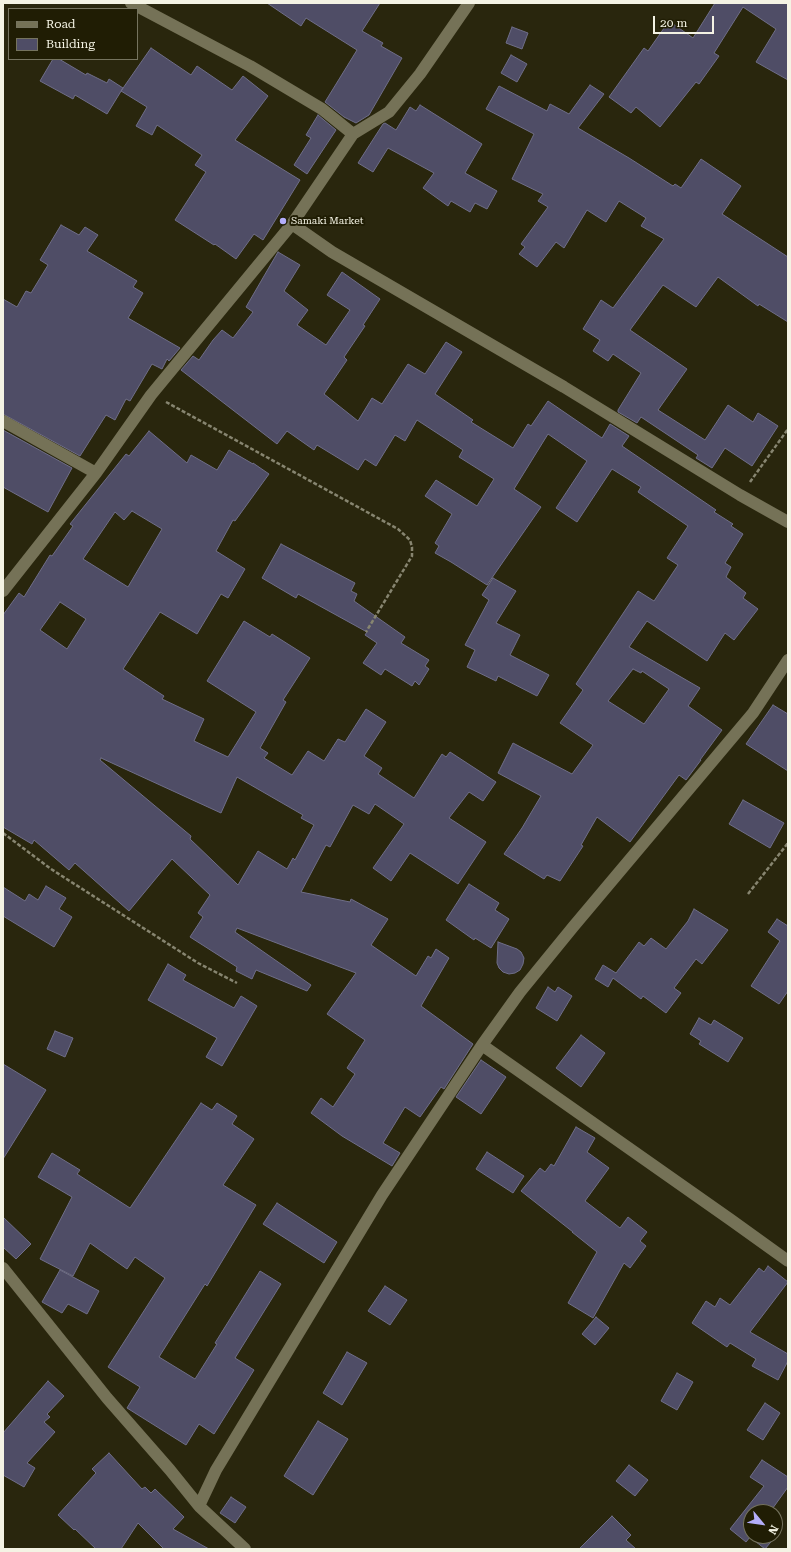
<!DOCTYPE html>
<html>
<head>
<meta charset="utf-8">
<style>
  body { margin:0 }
  #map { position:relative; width:791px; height:1552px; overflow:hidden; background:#29260d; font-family:"Roboto Serif",serif }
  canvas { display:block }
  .frame { position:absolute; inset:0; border:4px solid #f4f3e4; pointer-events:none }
  .legend { position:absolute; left:8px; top:8px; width:130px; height:52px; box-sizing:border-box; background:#201d04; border:1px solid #75735e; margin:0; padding:5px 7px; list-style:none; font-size:12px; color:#f4f3e4 }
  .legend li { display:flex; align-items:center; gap:8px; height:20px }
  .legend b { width:20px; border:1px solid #75735e }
  .north { position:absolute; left:743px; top:1504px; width:40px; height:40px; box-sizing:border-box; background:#201d04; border:1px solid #75735e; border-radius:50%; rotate:119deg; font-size:11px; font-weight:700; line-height:16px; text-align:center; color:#f4f3e4 }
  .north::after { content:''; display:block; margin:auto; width:14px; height:18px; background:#b3adf9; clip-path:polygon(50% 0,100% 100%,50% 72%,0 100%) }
  .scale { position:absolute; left:653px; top:16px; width:61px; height:18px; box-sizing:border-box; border:2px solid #f4f3e4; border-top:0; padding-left:5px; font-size:12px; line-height:14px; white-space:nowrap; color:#f4f3e4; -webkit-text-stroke:3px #201d04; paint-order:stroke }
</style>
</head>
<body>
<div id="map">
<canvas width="791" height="1552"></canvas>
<div class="frame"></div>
<ul class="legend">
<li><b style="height:5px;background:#757257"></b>Road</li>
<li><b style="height:11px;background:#4f4d66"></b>Building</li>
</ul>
<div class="north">N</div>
<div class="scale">20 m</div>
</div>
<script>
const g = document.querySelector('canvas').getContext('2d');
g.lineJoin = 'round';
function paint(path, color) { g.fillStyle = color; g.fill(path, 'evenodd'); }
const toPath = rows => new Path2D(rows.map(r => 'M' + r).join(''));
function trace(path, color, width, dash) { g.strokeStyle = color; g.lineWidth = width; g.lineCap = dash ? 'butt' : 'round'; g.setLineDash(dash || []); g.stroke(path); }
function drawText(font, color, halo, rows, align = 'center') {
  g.font = font + ' "Roboto Serif",serif'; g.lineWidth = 4; g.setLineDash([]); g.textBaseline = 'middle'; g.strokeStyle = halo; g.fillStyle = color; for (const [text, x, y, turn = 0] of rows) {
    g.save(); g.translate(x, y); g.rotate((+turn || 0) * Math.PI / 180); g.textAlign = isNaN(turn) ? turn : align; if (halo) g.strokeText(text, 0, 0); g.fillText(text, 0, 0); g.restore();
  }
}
const building = toPath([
  [267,3,380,3,362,31,383,43,381,46,402,58,369,115,356,123,344,117,325,102,357,50,306,18,301,26,267,3],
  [715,3,788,3,788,80,756,62,776,29,743,7,714,53,719,56,699,84,696,82,660,127,636,107,631,113,609,97,644,48,648,51,669,21,693,38,715,3],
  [512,27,528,33,522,49,506,43,512,27],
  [151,48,191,75,197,66,232,90,243,76,268,96,235,140,300,180,263,240,254,234,236,259,215,244,214,245,175,220,206,172,195,165,202,155,157,125,152,135,136,126,147,107,121,91,151,48],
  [511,55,527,64,517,82,501,73,511,55],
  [53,59,59,59,86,75,87,73,107,83,109,79,123,88,107,114,75,95,73,99,40,81,53,59],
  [590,85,604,94,578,128,629,158,673,186,675,184,681,188,701,159,741,186,722,214,788,257,788,322,759,304,758,306,718,277,696,307,663,285,630,330,687,369,658,410,705,440,728,405,753,422,758,413,778,426,752,466,725,448,712,468,696,458,698,455,641,417,637,423,618,412,618,410,641,373,613,354,608,361,593,351,600,340,583,329,601,300,613,308,664,239,641,226,646,218,619,201,606,222,587,210,564,248,556,242,537,267,519,254,525,247,521,244,548,207,538,201,543,194,512,179,534,134,486,109,499,86,547,111,550,104,569,114,590,85],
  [420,105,482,144,465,173,497,191,487,209,475,203,470,212,451,201,448,206,423,188,434,173,388,148,373,172,358,163,383,124,385,123,396,130,410,107,416,111,420,105],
  [318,115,336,130,307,174,294,165,311,138,306,135,318,115],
  [61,225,79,235,85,227,98,235,87,251,137,281,133,287,143,293,128,318,180,348,169,361,167,359,162,369,152,364,130,401,126,399,115,420,106,415,80,456,3,414,3,299,17,307,26,291,31,293,48,265,40,260,61,225],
  [278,252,300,265,284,291,308,310,297,325,326,345,350,310,327,295,342,272,380,299,363,325,365,326,344,357,347,360,324,394,358,421,372,398,382,404,408,364,425,374,446,342,462,352,435,394,473,420,471,422,513,448,528,424,531,426,548,401,602,438,610,424,629,436,622,446,716,510,714,512,733,524,731,526,743,534,725,563,731,567,726,577,746,593,743,598,758,609,734,640,725,633,707,661,647,621,629,647,700,688,688,706,722,730,700,760,701,760,686,780,679,775,630,842,597,817,581,845,583,846,560,881,547,875,544,879,504,854,522,828,541,796,498,773,513,743,572,774,593,745,560,723,583,690,576,684,638,591,654,601,678,565,667,558,688,526,638,492,641,487,612,469,577,522,556,508,587,461,548,434,514,489,541,507,487,585,451,562,435,553,439,546,435,543,452,514,425,496,436,480,477,506,494,479,459,457,463,450,417,420,405,441,395,435,376,466,365,459,358,470,317,445,314,450,287,431,277,444,181,370,193,356,199,360,213,340,222,330,233,338,253,312,246,307,278,252],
  [633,669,641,673,642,671,669,689,644,724,608,701,633,669],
  [3,430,72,468,48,512,3,487,3,430],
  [149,431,187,463,191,455,217,470,229,450,253,464,253,463,269,474,235,521,233,520,216,551,245,569,228,598,221,594,197,634,160,612,123,669,164,696,162,699,204,719,194,741,228,757,256,712,207,681,244,621,270,637,272,634,310,658,283,700,286,702,260,748,268,753,264,758,292,775,308,751,324,761,338,739,345,742,366,709,386,722,364,756,382,768,378,774,414,798,442,754,446,757,450,752,496,782,483,801,469,792,449,818,486,842,458,884,410,853,391,881,373,868,404,824,375,804,369,814,353,805,330,847,326,845,301,892,350,902,351,899,388,919,371,945,416,976,428,956,431,958,436,949,449,958,421,1006,473,1044,444,1089,441,1087,420,1117,405,1107,383,1143,400,1153,392,1166,342,1136,311,1113,321,1098,333,1107,355,1074,347,1068,365,1040,327,1014,356,973,237,928,235,932,311,985,307,991,256,970,252,979,236,971,237,967,190,937,203,917,198,913,210,895,172,859,129,911,75,863,69,870,34,840,32,844,3,827,3,615,19,593,24,597,50,555,52,556,73,526,70,524,126,454,129,456,149,431],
  [132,511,162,529,128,587,83,559,115,512,124,520,132,511],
  [60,602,86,619,67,649,40,630,60,602],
  [101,758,221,813,237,777,303,815,301,818,314,825,295,860,293,858,287,869,258,851,238,885,190,839,191,836,100,760,101,758],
  [281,544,355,583,351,591,357,594,354,601,405,637,401,643,429,660,425,666,429,669,419,685,415,681,412,686,385,669,381,675,363,663,377,643,365,635,367,632,298,594,296,598,262,578,281,544],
  [493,578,516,591,496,623,520,635,510,655,549,675,537,696,498,676,496,681,467,667,475,650,465,645,489,600,482,595,493,578],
  [773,705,788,714,788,771,746,744,773,705],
  [743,800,784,823,770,848,729,824,743,800],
  [469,884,499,903,495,910,509,919,491,948,475,938,474,940,446,920,469,884],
  [46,886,66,898,59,909,72,917,54,947,3,916,3,887,25,901,29,894,38,900,46,886],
  [694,909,728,930,702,964,696,959,674,988,681,993,666,1013,643,996,641,999,613,978,608,987,595,979,603,965,616,973,639,942,644,946,651,938,666,949,688,921,694,909],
  [777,919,788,926,788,991,779,1004,751,986,780,941,768,932,777,919],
  [498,942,517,949,521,952,524,958,523,964,520,970,515,973,509,974,503,972,499,968,497,963,498,942],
  [168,964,186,975,183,980,234,1008,241,996,257,1006,222,1066,206,1057,217,1038,148,1000,168,964],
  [548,987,555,992,558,987,572,996,557,1021,536,1008,548,987],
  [699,1018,711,1025,714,1020,743,1038,728,1062,699,1044,701,1041,690,1034,699,1018],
  [55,1031,73,1038,65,1057,47,1049,55,1031],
  [581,1035,605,1053,581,1087,556,1068,581,1035],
  [481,1060,506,1077,481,1114,456,1097,481,1060],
  [3,1064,46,1090,3,1159,3,1064],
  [201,1103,212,1110,217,1103,237,1116,232,1124,254,1139,223,1185,256,1205,207,1286,205,1284,159,1357,195,1379,217,1344,215,1343,260,1271,281,1284,235,1358,254,1370,214,1434,199,1424,186,1445,127,1408,140,1387,108,1367,165,1278,135,1257,127,1269,90,1243,73,1276,40,1259,72,1197,38,1177,52,1153,80,1170,77,1174,130,1208,201,1103],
  [576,1127,595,1138,587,1152,609,1168,585,1201,620,1228,628,1217,647,1232,640,1241,646,1246,630,1268,624,1263,593,1318,568,1303,597,1252,572,1232,573,1232,521,1191,540,1168,545,1172,551,1164,554,1166,576,1127],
  [487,1152,524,1176,513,1193,476,1169,487,1152],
  [277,1203,337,1242,324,1263,263,1224,277,1203],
  [3,1217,31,1244,16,1259,3,1247,3,1217],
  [768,1266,788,1282,750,1332,788,1354,788,1361,778,1380,752,1366,756,1359,730,1343,727,1347,692,1323,706,1301,715,1307,720,1298,730,1305,759,1268,764,1272,768,1266],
  [60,1270,99,1291,87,1314,68,1304,62,1313,42,1302,60,1270],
  [385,1286,407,1300,390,1325,368,1311,385,1286],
  [596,1317,609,1328,595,1345,582,1334,596,1317],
  [347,1352,367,1363,342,1405,323,1393,347,1352],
  [677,1373,693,1382,677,1410,661,1401,677,1373],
  [48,1381,64,1396,47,1414,50,1417,44,1422,55,1432,27,1463,35,1468,24,1487,3,1475,3,1433,48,1381],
  [765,1403,780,1413,763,1440,747,1430,765,1403],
  [318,1421,348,1439,313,1495,284,1476,318,1421],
  [109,1453,142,1489,145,1487,151,1493,155,1489,184,1517,173,1529,209,1549,164,1549,138,1523,121,1549,96,1549,75,1529,74,1530,58,1515,96,1473,92,1469,109,1453],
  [762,1460,788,1477,788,1487,770,1512,751,1512,751,1536,775,1536,775,1527,780,1531,765,1549,750,1537,746,1542,730,1529,764,1486,750,1477,762,1460],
  [629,1465,648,1480,635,1496,616,1481,629,1465],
  [231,1497,246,1507,235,1523,220,1513,231,1497],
  [612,1516,631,1535,626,1540,636,1549,579,1549,612,1516]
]);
paint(building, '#4f4d66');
trace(building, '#6f6e88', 1);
trace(toPath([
  [166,402,398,529,410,540,412,547,412,556,366,632],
  [750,482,788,429],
  [3,833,51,869,198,963,237,983],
  [748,894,788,843]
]), '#878570', 2.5, [4, 2]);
trace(toPath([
  [131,3,250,66,322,109,353,134,389,112,420,74,469,3],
  [292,224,353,134],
  [3,421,96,473],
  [3,591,96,473,151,395,292,224,332,252,564,387,740,495,788,522],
  [482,1045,731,1220,788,1261],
  [3,1268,107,1398,170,1470,199,1506,245,1549],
  [199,1506,216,1470,382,1195,482,1045,520,992,573,927,753,713,788,660]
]), '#757257', 12);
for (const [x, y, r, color] of [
  [283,221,4,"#b3adf9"]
]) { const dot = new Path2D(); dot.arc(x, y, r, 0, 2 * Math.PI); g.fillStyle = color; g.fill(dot); trace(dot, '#201d04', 1.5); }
drawText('10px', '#f4f3e4', '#201d04', [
  ["Samaki Market",291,221]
], 'left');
</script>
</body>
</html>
